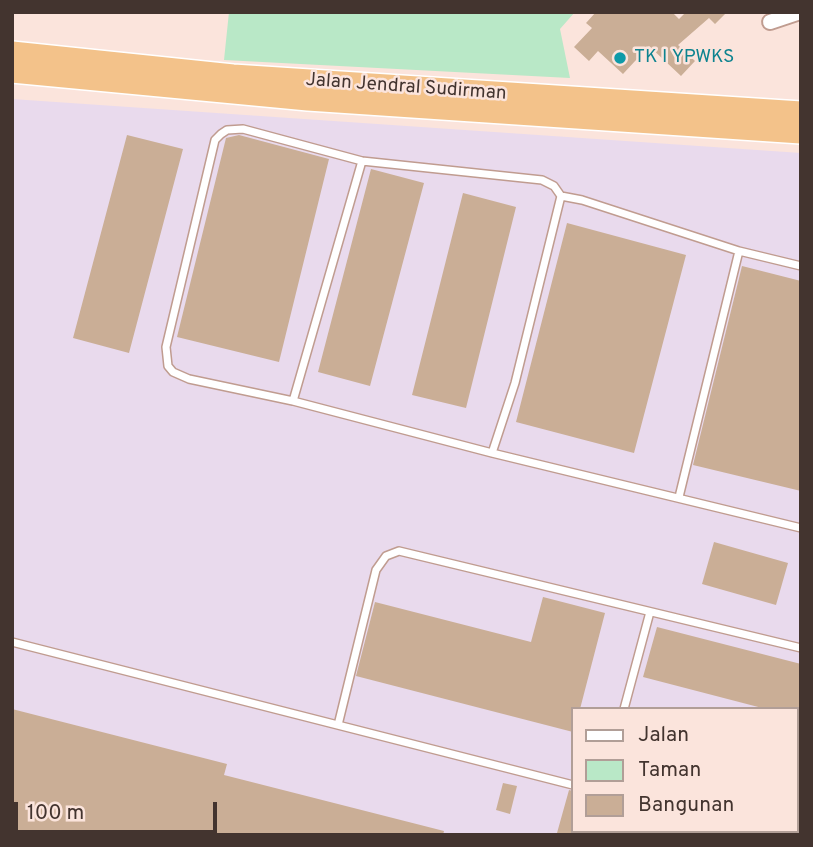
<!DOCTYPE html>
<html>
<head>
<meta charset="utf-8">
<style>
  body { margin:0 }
  #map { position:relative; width:813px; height:847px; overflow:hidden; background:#fbe4dc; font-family:Overpass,sans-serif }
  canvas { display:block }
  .frame { position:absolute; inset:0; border:14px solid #43342f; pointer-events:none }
  .legend { position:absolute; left:571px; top:707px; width:228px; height:126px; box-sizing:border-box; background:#fbe4dc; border:2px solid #b19e97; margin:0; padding:9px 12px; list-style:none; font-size:21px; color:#43342f }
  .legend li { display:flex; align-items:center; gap:14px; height:35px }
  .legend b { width:35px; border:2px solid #b19e97 }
  .scale { position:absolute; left:14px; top:802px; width:203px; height:32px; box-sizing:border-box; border:4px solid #43342f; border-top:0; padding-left:9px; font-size:21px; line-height:24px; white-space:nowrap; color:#43342f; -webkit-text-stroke:5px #fbe4dc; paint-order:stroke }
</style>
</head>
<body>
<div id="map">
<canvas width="813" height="847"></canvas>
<div class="frame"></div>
<ul class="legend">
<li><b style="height:9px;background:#fff"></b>Jalan</li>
<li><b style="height:19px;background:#b9e8c7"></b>Taman</li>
<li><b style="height:19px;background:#caae96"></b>Bangunan</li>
</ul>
<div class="scale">100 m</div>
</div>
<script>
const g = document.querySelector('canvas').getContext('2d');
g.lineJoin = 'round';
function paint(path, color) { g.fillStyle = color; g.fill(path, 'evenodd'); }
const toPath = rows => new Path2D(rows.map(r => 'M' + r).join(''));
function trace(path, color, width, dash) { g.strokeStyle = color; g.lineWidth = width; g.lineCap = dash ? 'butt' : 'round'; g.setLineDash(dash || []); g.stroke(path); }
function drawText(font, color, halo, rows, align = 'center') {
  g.font = font + ' Overpass,sans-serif'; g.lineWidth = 5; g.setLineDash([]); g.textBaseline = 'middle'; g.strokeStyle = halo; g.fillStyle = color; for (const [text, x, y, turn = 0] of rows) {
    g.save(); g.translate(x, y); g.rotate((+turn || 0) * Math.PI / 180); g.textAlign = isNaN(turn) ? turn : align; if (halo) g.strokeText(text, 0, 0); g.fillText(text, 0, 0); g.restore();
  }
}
paint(toPath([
  [12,99,801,153,801,835,12,835],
  [573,709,797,709,797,831,573,831]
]), '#e9daed');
paint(toPath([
  [229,12,575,12,560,29,570,78,224,60]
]), '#b9e8c7');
paint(toPath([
  [596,12,672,12,679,19,686,12,727,12,715,24,709,18,678,45,695,61,681,76,649,46,623,74,598,51,589,61,574,47,592,28,586,23],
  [127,135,183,149,129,353,73,338],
  [239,135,329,159,279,362,177,337,226,138],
  [371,169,424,183,370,386,318,372],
  [463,193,516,207,466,408,412,395],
  [567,223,686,255,634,453,516,422],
  [742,266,801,281,801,491,693,465],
  [714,542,788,563,776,605,702,584],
  [543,597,605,613,580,709,573,709,573,732,356,676,375,602,531,642],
  [657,627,801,664,801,709,766,709,643,677],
  [12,709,227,764,224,775,444,831,443,835,12,835],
  [503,783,517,786,510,814,496,810],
  [569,790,573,791,573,835,564,835,557,833]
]), '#caae96');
const service = toPath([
  [561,196,582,200,739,251,801,266],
  [293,401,362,161],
  [492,453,515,383,561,196,554,186,542,180,362,161,243,129,227,130,221,134,215,140,166,347,168,366,173,372,189,379,293,401,492,453,801,528],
  [679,497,739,251],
  [12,642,573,785],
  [624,709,650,612],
  [338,725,376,570,386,556,399,551,801,648],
  [747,831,761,835]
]);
const minor = toPath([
  [770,22,800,12]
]);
const trunk = toPath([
  [12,53,233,76,801,113],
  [12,71,308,99,801,132]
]);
trace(service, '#c09c90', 10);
trace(minor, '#c09c90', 18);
trace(trunk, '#fff', 26);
trace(service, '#fff', 7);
trace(minor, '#fff', 14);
trace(trunk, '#f3c28a', 23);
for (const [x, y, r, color] of [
  [620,58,7,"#0f9aa8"]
]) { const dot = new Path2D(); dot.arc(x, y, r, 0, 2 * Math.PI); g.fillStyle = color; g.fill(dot); trace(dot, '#fbe4dc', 2.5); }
drawText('19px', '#0d838f', '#fbe4dc', [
  ["TK I YPWKS",634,58]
], 'left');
drawText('19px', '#43342f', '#fbe4dc', [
  ["Jalan Jendral Sudirman",406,88,4]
]);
</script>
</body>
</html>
